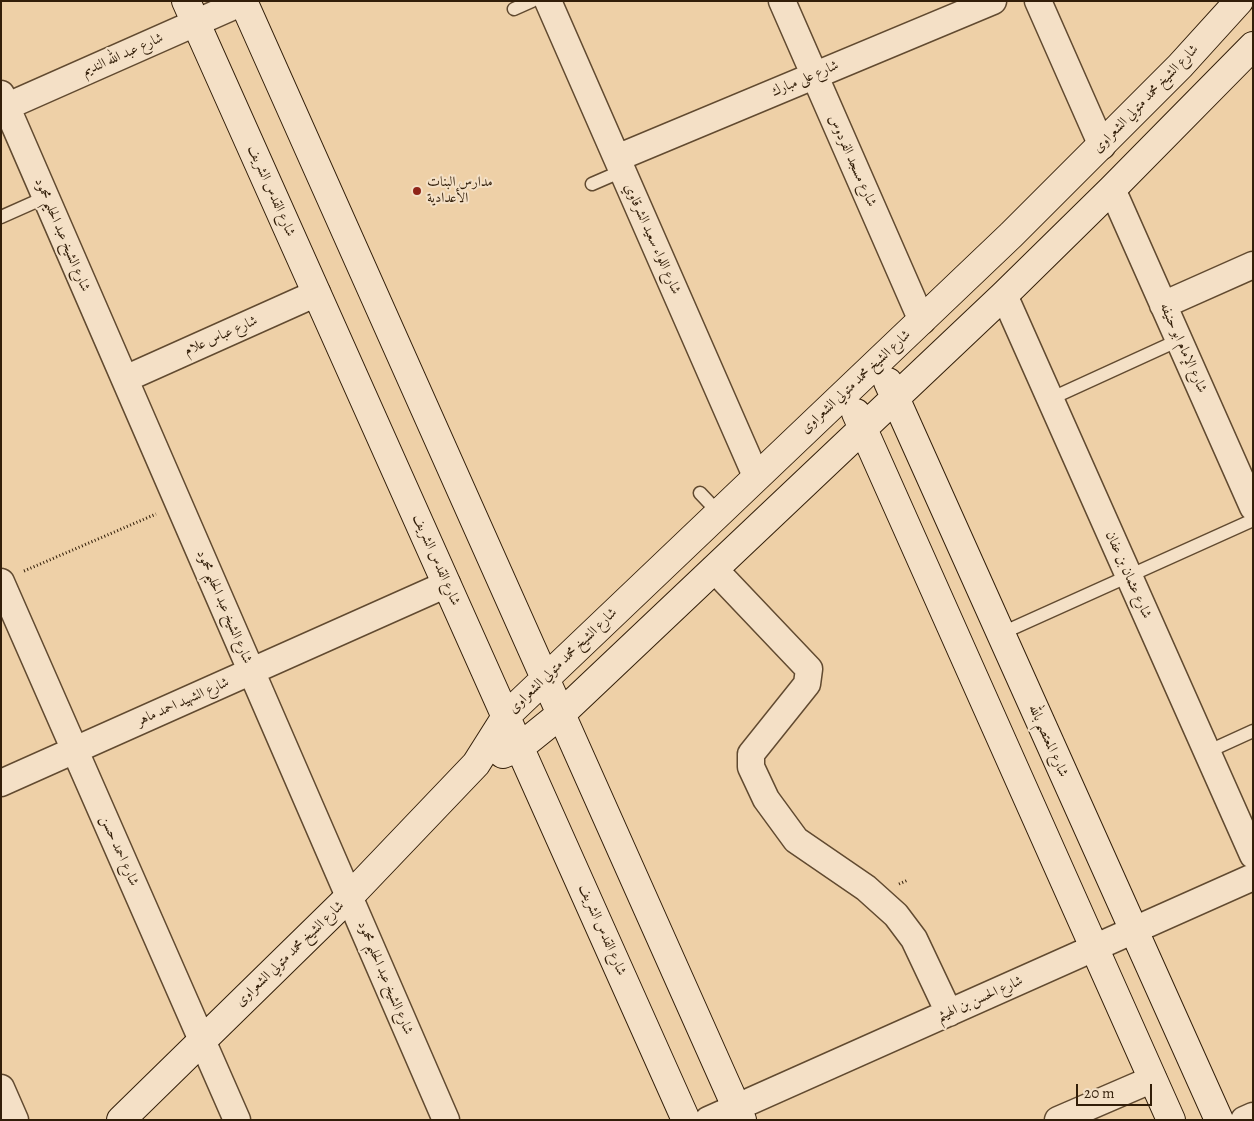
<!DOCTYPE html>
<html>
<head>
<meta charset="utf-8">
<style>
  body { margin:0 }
  #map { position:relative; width:1254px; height:1121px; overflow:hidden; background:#eed0a7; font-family:Alegreya,serif }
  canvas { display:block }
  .frame { position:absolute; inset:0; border:2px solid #321e09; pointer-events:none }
  .scale { position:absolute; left:1076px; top:1084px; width:76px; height:22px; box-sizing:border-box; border:2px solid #321e09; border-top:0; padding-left:6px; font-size:15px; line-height:18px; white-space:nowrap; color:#321e09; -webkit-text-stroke:4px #f4e0c6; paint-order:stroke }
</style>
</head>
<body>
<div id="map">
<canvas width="1254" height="1121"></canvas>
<div class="frame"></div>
<div class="scale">20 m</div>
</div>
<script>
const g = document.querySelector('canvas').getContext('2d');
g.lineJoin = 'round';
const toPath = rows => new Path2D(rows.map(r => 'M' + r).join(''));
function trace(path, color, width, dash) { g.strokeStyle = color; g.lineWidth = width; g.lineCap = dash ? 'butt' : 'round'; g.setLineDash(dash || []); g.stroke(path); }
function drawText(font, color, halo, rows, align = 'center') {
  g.font = font + ' Alegreya,Amiri,serif'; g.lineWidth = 4; g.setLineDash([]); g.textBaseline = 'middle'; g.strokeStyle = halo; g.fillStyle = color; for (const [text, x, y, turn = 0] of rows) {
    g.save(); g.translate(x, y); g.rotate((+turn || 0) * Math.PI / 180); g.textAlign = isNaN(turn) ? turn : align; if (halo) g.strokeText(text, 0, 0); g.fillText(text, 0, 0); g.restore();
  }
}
const lane = toPath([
  [514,9,532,1],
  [592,184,622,171],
  [1,217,46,197],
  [1050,399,1179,340],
  [700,493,718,512],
  [1000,634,1253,520],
  [1207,752,1253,731]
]);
const street = toPath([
  [548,1,756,476],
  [782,1,922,321],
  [1038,1,1102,146],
  [1,94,446,1120],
  [1,109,245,1],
  [617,158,993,1],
  [1112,189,1253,507],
  [1004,295,1253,855],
  [1163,305,1253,265],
  [125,379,317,293],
  [714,569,809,669,807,684,751,754,751,767,766,799,796,840,866,888,896,915,914,939,949,1013],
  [1,582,237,1120],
  [1,783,447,584],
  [1,1088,15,1120],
  [708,1120,1253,877],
  [1058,1120,1153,1079],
  [1244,1120,1253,1116]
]);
const secondary = toPath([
  [186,1,686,1120],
  [243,1,742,1120],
  [888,382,1219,1120],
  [856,413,1171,1120],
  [503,754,520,747,561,714,1004,295,1112,189,1253,46],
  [121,1120,349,897,476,764,507,715,1011,235,1180,66,1239,1]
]);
trace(lane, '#614a30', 15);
trace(street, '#614a30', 29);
trace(secondary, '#321e09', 30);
trace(toPath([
  [24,571,156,514],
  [899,884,908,880]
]), '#321e09', 3, [1, 2.5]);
trace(lane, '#f4e0c6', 12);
trace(street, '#f4e0c6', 26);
trace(secondary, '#f4e0c6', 28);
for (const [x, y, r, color] of [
  [417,191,5,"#8f2418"]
]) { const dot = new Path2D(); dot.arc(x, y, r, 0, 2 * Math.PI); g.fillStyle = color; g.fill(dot); trace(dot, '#f4e0c6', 2); }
drawText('14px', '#321e09', '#f4e0c6', [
  ["شارع عبد الله النديم",123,55,-24],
  ["شارع على مبارك",805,79,-23],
  ["شارع الشيخ محمد متولي الشعراوى",1146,99,-46],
  ["شارع مسجد الفردوس",852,161,66],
  ["شارع القدس الشريف",271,191,66],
  ["شارع الشيخ عبد الحليم محمود",62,235,67],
  ["شارع اللواء سعيد الشرقاوي",652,239,66],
  ["شارع عباس علام",221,336,-24],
  ["شارع الإمام ابو حنيفه",1183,348,66],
  ["شارع الشيخ محمد متولي الشعراوى",856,382,-43],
  ["شارع القدس الشريف",436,560,66],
  ["شارع عثمان بن عفان",1128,575,66],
  ["شارع الشيخ عبد الحليم محمود",224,607,67],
  ["شارع الشيخ محمد متولي الشعراوى",563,661,-44],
  ["شارع الشهيد احمد ماهر",183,702,-24],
  ["شارع المعتصم بالله",1048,741,66],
  ["شارع احمد حسن",119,851,66],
  ["شارع القدس الشريف",602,930,66],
  ["شارع الشيخ محمد متولي الشعراوى",290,954,-44],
  ["شارع الشيخ عبد الحليم محمود",385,978,67],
  ["شارع الحسن بن الهيثم",980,999,-24]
]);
drawText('14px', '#321e09', '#f4e0c6', [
  ["مدارس البنات",427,183],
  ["الأعدادية",427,199]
], 'left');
</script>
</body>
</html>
